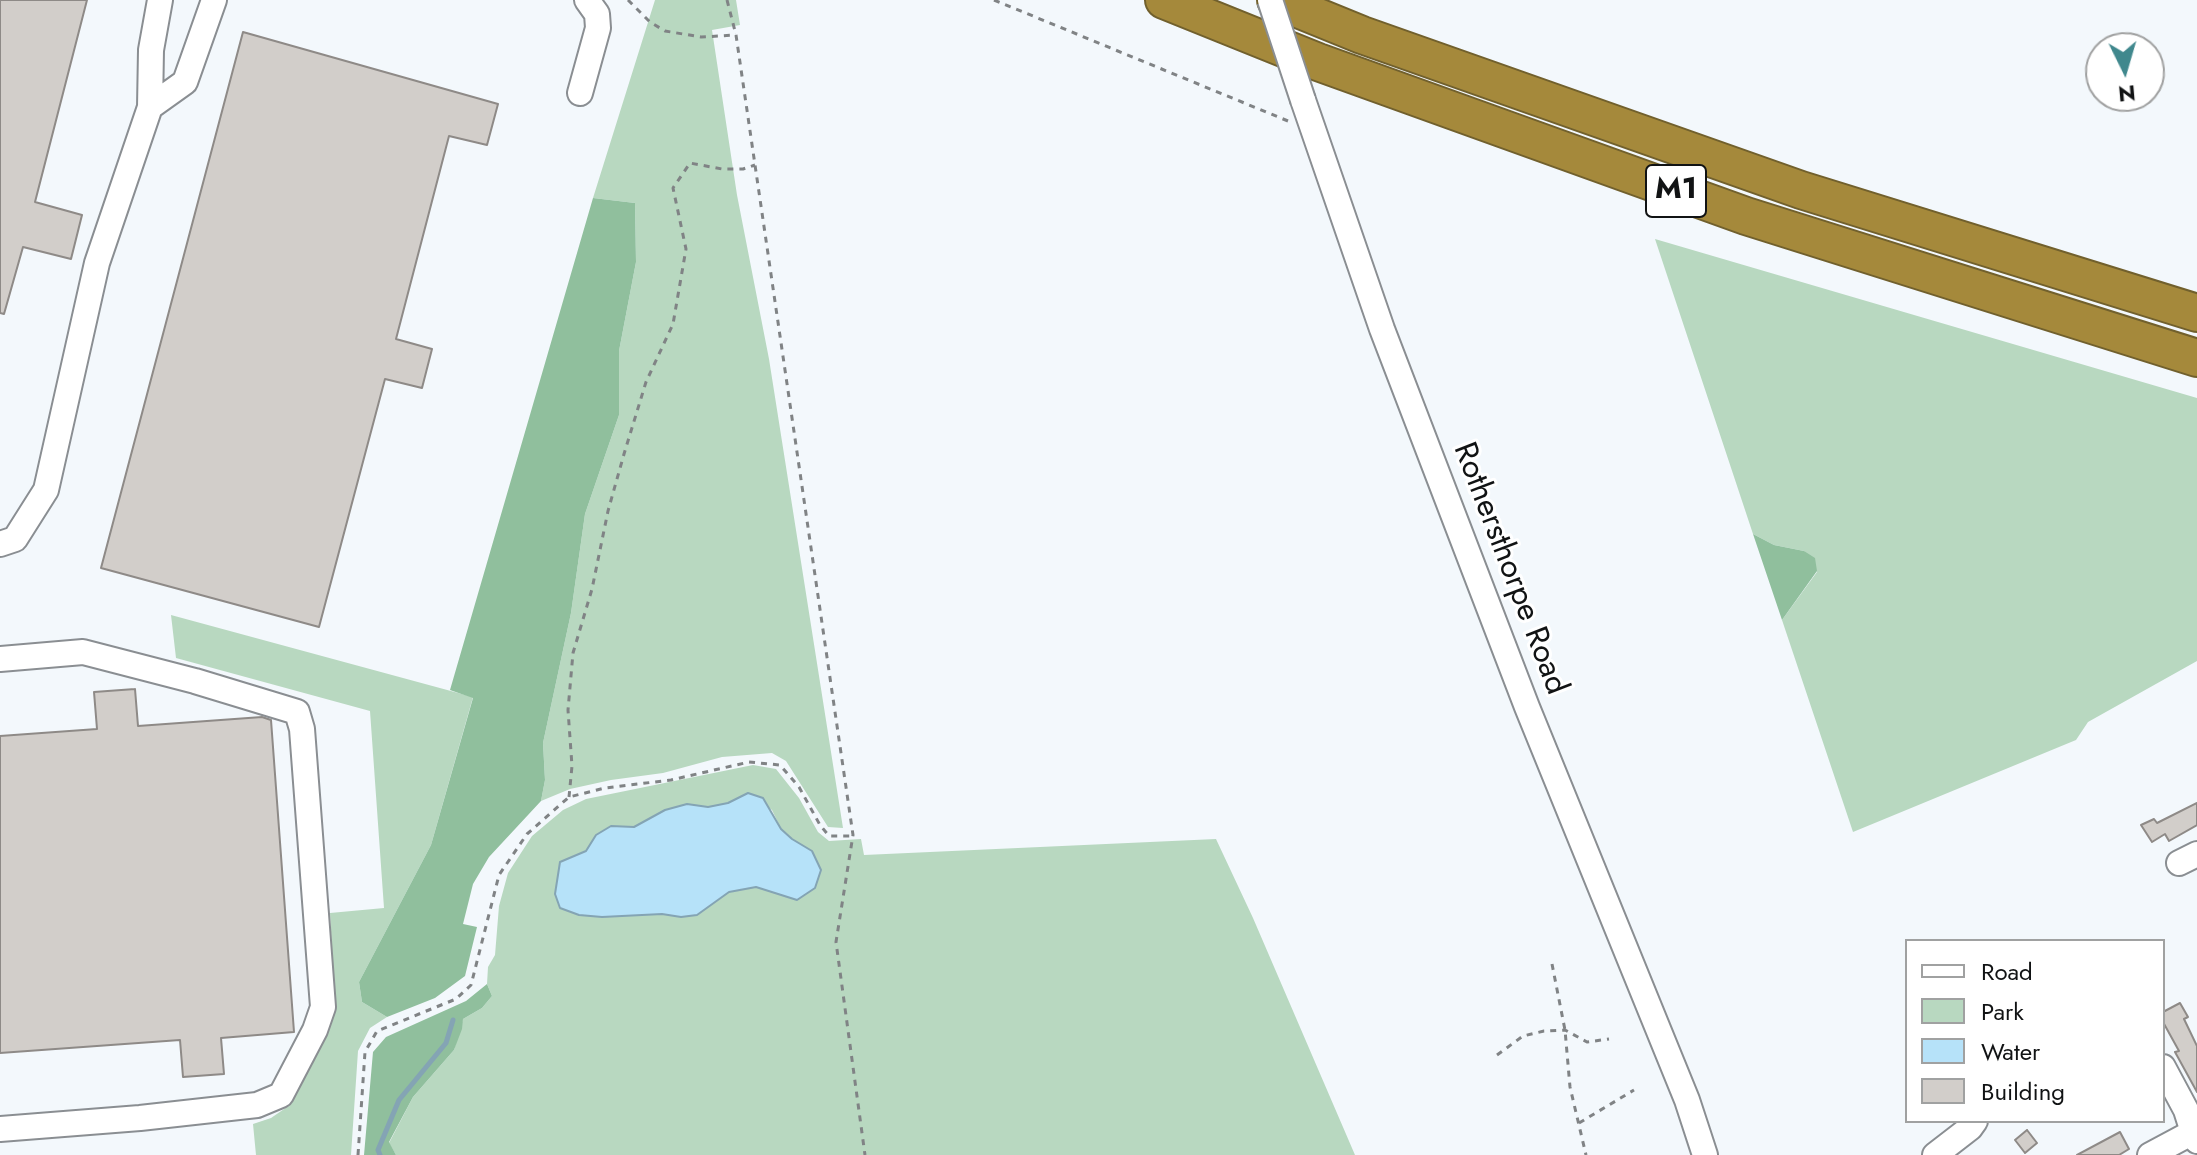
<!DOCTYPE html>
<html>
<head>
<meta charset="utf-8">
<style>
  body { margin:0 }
  #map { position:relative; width:2197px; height:1155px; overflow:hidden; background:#f3f8fc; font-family:Jost,sans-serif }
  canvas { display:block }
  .legend { position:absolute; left:1905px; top:939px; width:260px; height:184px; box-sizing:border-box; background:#fff; border:2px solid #a0a1a1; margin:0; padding:10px 14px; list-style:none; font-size:24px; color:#111314 }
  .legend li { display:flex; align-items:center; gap:16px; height:40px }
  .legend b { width:40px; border:2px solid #a0a1a1 }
  .north { position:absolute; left:2085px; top:32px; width:80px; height:80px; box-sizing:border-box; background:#fff; border:2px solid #a0a1a1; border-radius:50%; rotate:175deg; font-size:22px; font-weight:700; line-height:32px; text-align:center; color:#111314 }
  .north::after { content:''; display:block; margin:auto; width:28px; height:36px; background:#40888d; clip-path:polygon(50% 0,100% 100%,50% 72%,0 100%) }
</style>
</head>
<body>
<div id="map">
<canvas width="2197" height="1155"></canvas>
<ul class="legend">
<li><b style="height:10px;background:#fff"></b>Road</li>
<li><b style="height:22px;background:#b8d8c0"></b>Park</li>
<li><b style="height:22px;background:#b6e2f9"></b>Water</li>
<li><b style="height:22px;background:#d2ceca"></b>Building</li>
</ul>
<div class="north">N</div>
</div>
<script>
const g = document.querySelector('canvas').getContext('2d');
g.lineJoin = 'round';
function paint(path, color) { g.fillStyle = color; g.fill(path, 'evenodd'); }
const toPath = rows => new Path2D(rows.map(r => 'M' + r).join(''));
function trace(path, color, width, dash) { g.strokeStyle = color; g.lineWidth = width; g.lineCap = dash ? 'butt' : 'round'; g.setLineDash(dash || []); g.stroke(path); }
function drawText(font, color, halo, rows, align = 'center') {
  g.font = font + ' Jost,sans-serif'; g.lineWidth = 6; g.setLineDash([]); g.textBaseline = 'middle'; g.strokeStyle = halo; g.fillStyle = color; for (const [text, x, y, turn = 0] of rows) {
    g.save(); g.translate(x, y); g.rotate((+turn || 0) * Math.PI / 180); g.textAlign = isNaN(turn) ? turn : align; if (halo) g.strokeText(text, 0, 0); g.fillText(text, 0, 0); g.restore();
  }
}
paint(toPath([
  [655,0,736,0,740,25,712,30,737,195,769,359,843,828,828,827,786,761,772,753,722,757,663,773,611,780,570,789,541,801,545,780,543,743,571,613,585,514,619,415,619,351,636,262,635,203,593,198],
  [1655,239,2197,398,2197,661,2088,722,2076,740,1853,832,1782,620,1817,572,1804,551,1774,545,1753,534],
  [171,615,473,697,431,845,359,982,362,1002,387,1017,370,1028,358,1051,351,1155,256,1155,253,1124,271,1118,290,1105,335,1007,330,913,384,908,370,711,176,658],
  [753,765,776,769,799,798,818,832,829,841,861,839,864,855,1216,839,1253,918,1355,1155,396,1155,389,1143,413,1097,454,1050,463,1019,482,1008,492,996,487,984,488,967,495,955,499,906,508,873,532,836,563,810,586,799],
  [748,793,772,810,781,829,792,839,812,851,775,892,756,887,729,892,696,915,682,917,662,914,602,917,579,915,555,894,560,862,586,851,611,826,634,827,687,804,708,807,728,803]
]), '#b8d8c0');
paint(toPath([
  [593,198,635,203,636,262,619,351,619,415,585,514,571,613,543,743,545,780,541,801,489,857,473,884,463,924,477,927,465,976,435,998,387,1017,362,1002,359,982,431,845,473,698,450,690],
  [1753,534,1774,545,1804,551,1815,558,1817,571,1782,620],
  [487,984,492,996,482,1008,463,1019,462,1029,454,1050,413,1097,389,1142,396,1155,364,1155,373,1052,386,1037,466,1001]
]), '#90bf9d');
const water = toPath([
  [748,793,763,798,781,829,792,839,812,851,821,870,815,888,797,900,756,887,729,892,697,915,681,917,662,914,602,917,579,915,560,908,555,894,560,862,586,851,596,835,611,826,634,827,665,810,687,804,708,807,728,803,748,793]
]);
paint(water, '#b6e2f9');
trace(water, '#84a4b4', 2);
trace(toPath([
  [380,1155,378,1150,399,1100,446,1043,453,1020]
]), '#84a4b4', 5);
const building = toPath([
  [0,0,87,0,35,202,82,215,71,259,23,247,4,314,0,313,0,0],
  [243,32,498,104,487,145,449,136,396,339,432,349,422,388,385,379,319,627,101,568,243,32],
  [135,689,138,726,262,717,271,720,294,1032,221,1038,224,1074,183,1077,180,1040,0,1053,0,736,97,729,94,692,135,689],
  [2197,803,2197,825,2169,841,2165,834,2152,842,2141,825,2154,819,2157,823,2197,803],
  [2180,1003,2188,1017,2184,1019,2197,1046,2197,1092,2175,1052,2179,1051,2163,1022,2163,1012,2180,1003],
  [2027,1130,2037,1143,2025,1153,2015,1140,2027,1130],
  [2120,1132,2129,1149,2119,1155,2077,1155,2120,1132]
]);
paint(building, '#d2ceca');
trace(building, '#8e8a87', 2);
const minor = toPath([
  [580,93,598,28,597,14,587,0],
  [1303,100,1382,329,1527,707,1687,1100,1705,1155],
  [150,107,151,50,160,0],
  [0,544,15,539,46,490,97,263,150,107,185,82,214,0],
  [0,659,83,652,195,681,297,712,302,729,323,1007,315,1030,281,1095,257,1105,140,1118,0,1129],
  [2179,863,2197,854],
  [2163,1067,2186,1110,2193,1132],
  [1935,1155,1970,1128,1975,1121],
  [2150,1155,2193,1132,2197,1141]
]);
const highway = toPath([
  [1164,0,1318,62,1746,216,2197,358],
  [1276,0,1362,35,1801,190,2197,313]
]);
trace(minor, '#8a8e92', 28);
trace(highway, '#71602d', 40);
trace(toPath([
  [628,0,650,22,665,31,701,37,736,35],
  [727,0,736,35,853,835,836,942,865,1155],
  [994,0,1288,121],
  [569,797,572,766,568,710,573,653,592,589,608,511,624,454,646,382,673,324,686,249,673,188,690,163,722,169,743,169,755,165],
  [1552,964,1565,1030,1570,1087,1586,1155],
  [1497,1055,1523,1036,1544,1031,1565,1030,1587,1042,1609,1039],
  [1579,1123,1634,1090],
  [358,1155,365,1052,377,1031,456,999,471,985,499,875,527,834,569,797,605,788,671,780,749,762,780,765,799,787,820,825,829,836,851,836]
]), '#808385', 3, [6, 6]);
trace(minor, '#fff', 24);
trace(highway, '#a5893b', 36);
const minorBridge = toPath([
  [1270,0,1303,100]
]);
trace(minorBridge, '#8a8e92', 28, []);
trace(minorBridge, '#fff', 24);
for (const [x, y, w] of [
  [1676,191,60]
]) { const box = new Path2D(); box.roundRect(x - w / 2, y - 26, w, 52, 6); g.fillStyle = '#fff'; g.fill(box); trace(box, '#111314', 2); }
drawText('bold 30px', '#111314', null, [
  ["M1",1676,191]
]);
drawText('32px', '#111314', '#fff', [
  ["Rothersthorpe Road",1509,569,69]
]);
</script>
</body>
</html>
